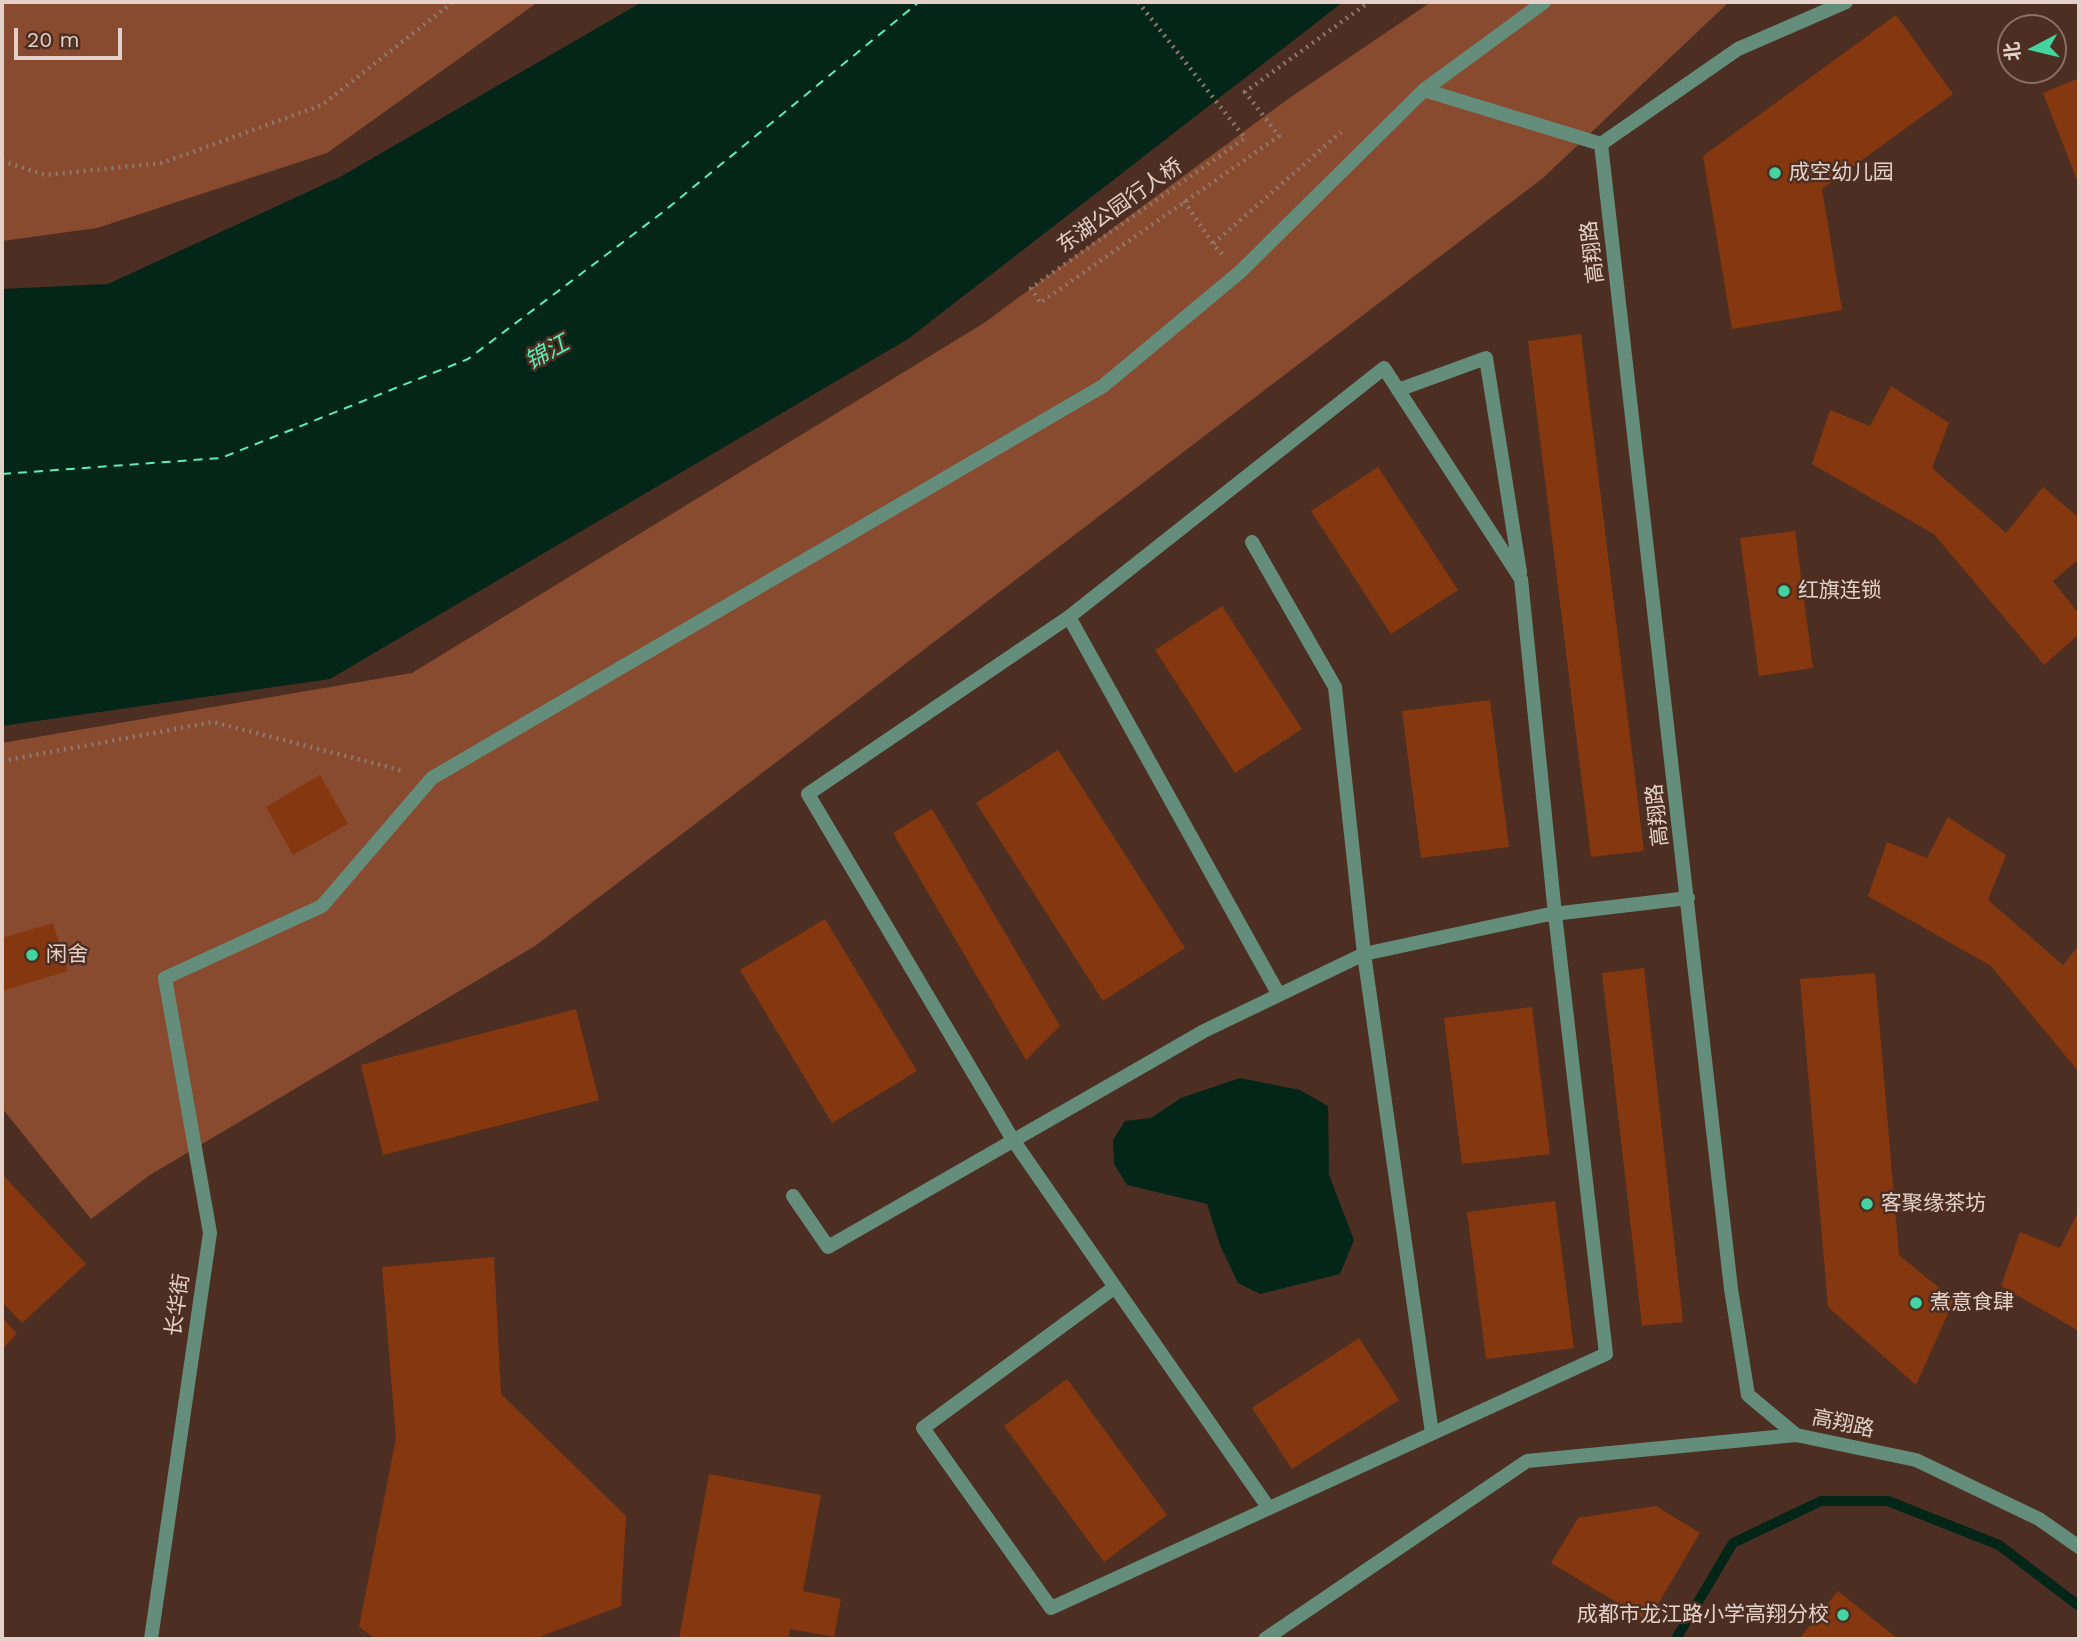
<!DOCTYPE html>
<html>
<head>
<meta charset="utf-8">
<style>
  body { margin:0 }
  #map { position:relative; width:2081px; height:1641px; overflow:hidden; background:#4c2f22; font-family:"Work Sans","Noto Sans SC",sans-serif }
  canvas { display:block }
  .frame { position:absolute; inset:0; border:4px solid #e4d1c9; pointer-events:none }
  .north { position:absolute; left:1997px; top:14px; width:70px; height:70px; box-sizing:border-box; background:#4c2f22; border:2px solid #897065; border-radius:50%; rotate:263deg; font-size:19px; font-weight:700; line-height:28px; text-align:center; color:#e4d1c9 }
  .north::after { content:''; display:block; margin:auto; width:24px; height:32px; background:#43d4a0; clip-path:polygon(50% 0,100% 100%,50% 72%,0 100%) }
  .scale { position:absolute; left:14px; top:28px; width:108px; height:32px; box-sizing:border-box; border:4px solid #e4d1c9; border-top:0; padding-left:9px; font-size:21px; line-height:24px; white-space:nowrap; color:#e4d1c9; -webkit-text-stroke:5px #4c2f22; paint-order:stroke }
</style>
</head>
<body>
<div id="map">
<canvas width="2081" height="1641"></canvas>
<div class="frame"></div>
<div class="north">北</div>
<div class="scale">20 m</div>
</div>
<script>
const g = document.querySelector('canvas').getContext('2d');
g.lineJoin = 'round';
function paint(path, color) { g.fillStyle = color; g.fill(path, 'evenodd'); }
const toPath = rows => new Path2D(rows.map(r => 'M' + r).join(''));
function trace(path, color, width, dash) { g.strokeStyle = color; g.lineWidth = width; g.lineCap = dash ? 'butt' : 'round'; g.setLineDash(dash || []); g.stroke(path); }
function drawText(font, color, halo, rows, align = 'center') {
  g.font = font + ' "Work Sans","Noto Sans SC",sans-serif'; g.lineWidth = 5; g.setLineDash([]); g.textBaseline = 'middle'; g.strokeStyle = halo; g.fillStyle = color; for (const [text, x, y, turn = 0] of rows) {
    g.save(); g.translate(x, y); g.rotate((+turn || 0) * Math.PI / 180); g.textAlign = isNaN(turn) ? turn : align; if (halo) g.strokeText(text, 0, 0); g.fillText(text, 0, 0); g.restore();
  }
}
paint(toPath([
  [2,2,538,2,327,153,97,228,2,241],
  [1431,2,1729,2,1543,178,535,946,150,1175,91,1219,2,1108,2,743,412,673,984,323,1288,99]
]), '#894b2f');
paint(toPath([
  [642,2,1343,2,908,339,330,679,2,726,2,289,108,284,340,177],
  [1240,1078,1300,1090,1328,1106,1329,1175,1354,1240,1340,1274,1260,1294,1238,1283,1220,1245,1207,1204,1127,1185,1114,1164,1113,1140,1125,1121,1151,1118,1181,1098]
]), '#032619');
trace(toPath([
  [1676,1639,1733,1543,1821,1501,1888,1501,1999,1545,2079,1606]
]), '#032619', 10);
trace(toPath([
  [2,474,221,458,468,359,663,212,919,2]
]), '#5dedb6', 2, [9, 7]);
paint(toPath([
  [1896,15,1953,94,1822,189,1842,310,1732,329,1703,156],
  [2079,78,2079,185,2043,93],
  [1581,334,1644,851,1591,857,1528,341],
  [1891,386,1949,423,1932,468,2006,533,2043,487,2079,518,2079,559,2053,581,2079,614,2079,634,2044,665,1934,534,1812,464,1830,410,1870,426],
  [1378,467,1458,590,1391,634,1311,511],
  [1795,531,1813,668,1759,676,1740,538],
  [1222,606,1302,729,1235,773,1155,650],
  [1490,700,1509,847,1421,858,1402,711],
  [1058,750,1185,948,1103,1001,976,803],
  [320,775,348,824,293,855,266,807],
  [932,809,1060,1026,1026,1060,893,833],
  [1948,817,2006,855,1988,900,2063,965,2079,945,2079,1072,1991,966,1868,896,1887,842,1927,858],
  [825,919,917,1071,832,1123,740,970],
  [53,923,68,971,2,991,2,938],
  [1644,968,1683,1322,1642,1326,1602,973],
  [1875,973,1899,1255,1954,1300,1916,1385,1828,1307,1800,979],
  [1532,1007,1550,1154,1462,1164,1444,1018],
  [576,1009,599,1100,383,1155,361,1065],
  [2,1174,86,1264,22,1323,2,1302],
  [1555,1201,1574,1348,1486,1359,1467,1212],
  [2079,1210,2079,1331,2001,1286,2020,1232,2060,1248],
  [494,1257,501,1394,626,1516,621,1606,534,1639,376,1639,359,1627,396,1438,382,1267],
  [2,1317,17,1334,2,1349],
  [1359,1338,1399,1400,1292,1469,1252,1408],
  [1067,1379,1167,1515,1104,1562,1004,1426],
  [709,1474,821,1495,803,1591,841,1599,834,1637,790,1629,788,1639,679,1639],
  [1656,1506,1700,1533,1648,1621,1551,1563,1578,1518],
  [1838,1591,1898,1639,1799,1639]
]), '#85380f');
trace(toPath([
  [1138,2,1245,138,1031,288,1040,303,1279,136,1245,92,1369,2],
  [2,161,45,175,162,163,322,105,453,2],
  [1184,201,1213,244],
  [1222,254,1213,244,1341,132],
  [2,761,213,722,404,771]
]), '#90786d', 4.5, [2, 5]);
trace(toPath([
  [1846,2,1738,49,1601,144,1731,1289,1748,1395,1796,1435,1916,1460,2039,1519,2079,1547],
  [1424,90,1601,144],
  [1398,390,1486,358,1520,572],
  [1252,542,1335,687,1364,954,1432,1433],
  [1069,617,1279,995],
  [793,1196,828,1247,1204,1031,1364,954,1545,915,1688,898],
  [1115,1287,923,1428,1051,1608,1606,1354,1555,914,1521,579,1384,368,1069,617,808,794,1013,1140,1115,1287,1268,1507],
  [151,1639,210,1233,165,978,322,906,432,778,1103,386,1240,272,1424,90,1544,2],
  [1265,1639,1527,1461,1796,1435]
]), '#658d7b', 14);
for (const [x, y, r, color] of [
  [1775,173,7,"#43d4a0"],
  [1784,591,7,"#43d4a0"],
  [32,955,7,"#43d4a0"],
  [1867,1204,7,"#43d4a0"],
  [1916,1303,7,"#43d4a0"],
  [1843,1615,7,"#43d4a0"]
]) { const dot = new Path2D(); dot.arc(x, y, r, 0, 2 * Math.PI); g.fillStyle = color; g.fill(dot); trace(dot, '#4c2f22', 2.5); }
drawText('21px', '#e4d1c9', '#4c2f22', [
  ["成空幼儿园",1789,173],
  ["红旗连锁",1798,591],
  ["闲舍",46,955],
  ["客聚缘茶坊",1881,1204],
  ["煮意食肆",1930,1303],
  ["成都市龙江路小学高翔分校",1829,1615,"right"]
], 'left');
drawText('21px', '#e4d1c9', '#4c2f22', [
  ["东湖公园行人桥",1120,206,-35],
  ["高翔路",1593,252,-97],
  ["高翔路",1658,815,-96],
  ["长华街",178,1305,-82],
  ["高翔路",1843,1424,12]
]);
drawText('italic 23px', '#5dedb6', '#4c2f22', [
  ["锦江",547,353,-29]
]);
</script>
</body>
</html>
